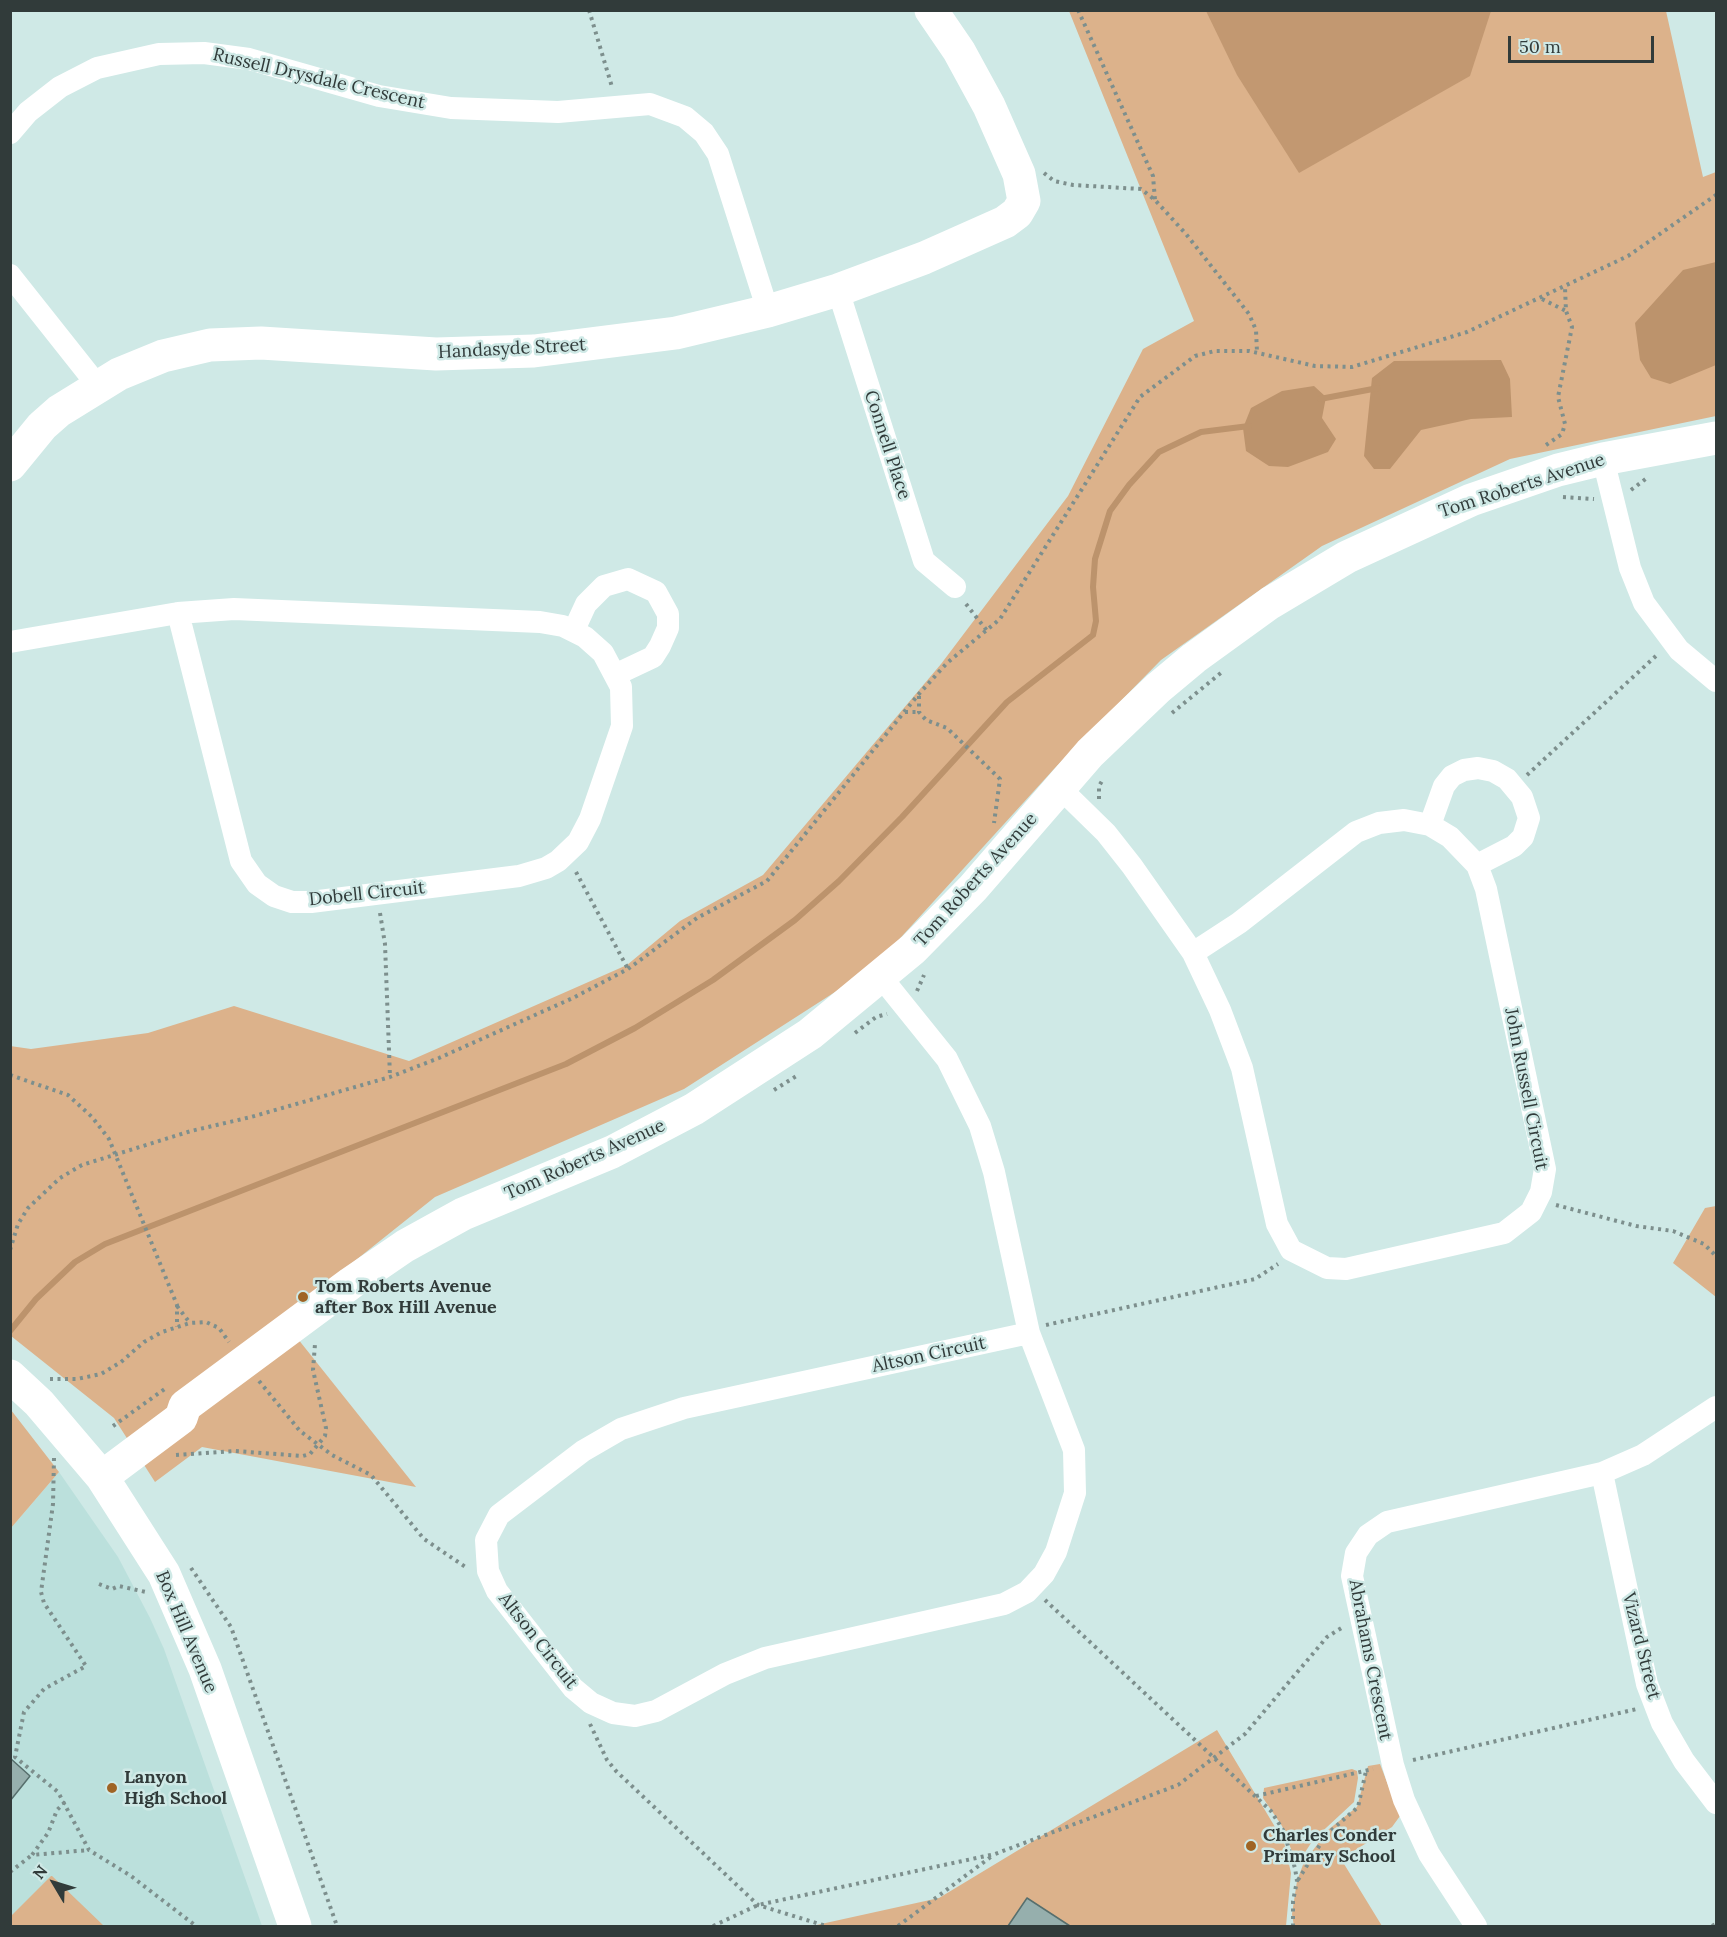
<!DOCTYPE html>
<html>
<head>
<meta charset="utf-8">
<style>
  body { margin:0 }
  #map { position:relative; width:1727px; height:1937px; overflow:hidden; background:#cfe9e6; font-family:Lora,serif }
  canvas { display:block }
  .frame { position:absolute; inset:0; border:12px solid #313b3a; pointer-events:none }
  .north { position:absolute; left:24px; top:1853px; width:60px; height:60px; -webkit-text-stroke:4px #cfe9e6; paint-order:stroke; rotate:308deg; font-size:16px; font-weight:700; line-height:24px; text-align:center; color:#313b3a }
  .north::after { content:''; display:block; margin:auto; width:21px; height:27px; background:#313b3a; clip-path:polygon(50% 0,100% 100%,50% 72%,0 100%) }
  .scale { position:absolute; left:1508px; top:36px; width:146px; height:27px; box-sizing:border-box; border:3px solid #313b3a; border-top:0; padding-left:8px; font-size:18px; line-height:21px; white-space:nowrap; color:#313b3a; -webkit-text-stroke:4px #cfe9e6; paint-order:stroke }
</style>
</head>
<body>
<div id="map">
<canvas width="1727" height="1937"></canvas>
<div class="frame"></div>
<div class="north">N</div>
<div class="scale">50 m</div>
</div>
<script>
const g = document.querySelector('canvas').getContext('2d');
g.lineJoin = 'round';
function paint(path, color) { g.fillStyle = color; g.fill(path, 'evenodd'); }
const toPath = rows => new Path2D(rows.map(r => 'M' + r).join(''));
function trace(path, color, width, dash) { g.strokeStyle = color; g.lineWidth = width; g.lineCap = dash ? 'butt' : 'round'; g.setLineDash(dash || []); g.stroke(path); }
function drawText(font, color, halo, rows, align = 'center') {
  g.font = font + ' Lora,serif'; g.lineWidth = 5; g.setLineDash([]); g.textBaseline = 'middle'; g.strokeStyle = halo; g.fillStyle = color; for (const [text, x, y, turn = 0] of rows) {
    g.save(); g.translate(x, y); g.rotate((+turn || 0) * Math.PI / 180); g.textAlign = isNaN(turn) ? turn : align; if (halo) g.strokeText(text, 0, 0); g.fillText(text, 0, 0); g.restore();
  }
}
paint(toPath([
  [59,1472,118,1557,150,1618,164,1649,262,1926,11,1926,11,1528]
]), '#bbe0dc');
paint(toPath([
  [1069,11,1666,11,1703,177,1716,172,1716,416,1510,459,1322,546,1161,660,1054,769,874,967,684,1089,435,1197,282,1319,416,1487,202,1447,155,1482,114,1418,11,1336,10,1046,31,1049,148,1033,234,1006,409,1061,627,965,680,921,763,875,941,664,1068,496,1143,349,1194,321],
  [1716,1206,1716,1297,1673,1263,1705,1208],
  [11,1410,59,1472,11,1528],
  [1217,1730,1284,1842,1291,1873,1286,1926,812,1926,939,1898],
  [1380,1764,1400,1816,1392,1827,1341,1859,1382,1926,1294,1926,1292,1914,1297,1881,1304,1862,1329,1829,1357,1807,1368,1766],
  [1352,1769,1357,1771,1358,1778,1354,1802,1313,1840,1300,1860,1295,1859,1282,1826,1263,1798,1264,1788],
  [51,1876,52,1876,104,1926,11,1926,11,1916]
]), '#dcb28b');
paint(toPath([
  [1206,11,1491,11,1470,76,1299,173,1237,75]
]), '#c29871');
paint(toPath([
  [1716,262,1716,365,1670,384,1651,378,1640,360,1635,323,1683,270],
  [1501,360,1510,379,1512,417,1471,419,1421,430,1390,469,1374,469,1364,456,1372,378,1394,361],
  [1314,386,1326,397,1322,418,1336,439,1328,452,1288,467,1269,466,1246,451,1243,428,1251,408,1282,391]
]), '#bc936c');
trace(toPath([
  [1320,399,1378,388],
  [10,1331,36,1299,75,1262,105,1244,566,1064,635,1028,713,980,795,920,839,881,902,817,1007,702,1093,635,1096,621,1093,587,1095,559,1110,511,1129,485,1159,452,1201,432,1249,426]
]), '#bc936c', 6);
const building = toPath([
  [10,1758,30,1776,10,1801,10,1758],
  [1027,1898,1070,1926,1008,1926,1027,1898]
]);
paint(building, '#96afad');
trace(building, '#576f6d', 1.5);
trace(toPath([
  [589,10,612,87],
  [1078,10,1153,176,1155,200],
  [1044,173,1054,181,1073,185,1141,189,1155,200,1186,234,1249,314,1256,330,1257,352],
  [1542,299,1566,311],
  [1546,445,1562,434,1565,424,1558,397,1572,327,1566,311,1565,288],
  [1631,490,1647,478],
  [1563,497,1594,499],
  [966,604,988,632],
  [919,696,919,712,926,720,947,728,1000,779,994,823],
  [905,712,919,712],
  [1172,713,1222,672],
  [1527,775,1658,654],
  [1099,799,1099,786,1102,781],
  [576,872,628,969],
  [380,913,385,944,390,1077],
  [917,991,924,975],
  [855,1033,876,1017,887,1014],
  [10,1075,68,1095,92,1117,109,1139,177,1305,177,1327],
  [774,1090,798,1075],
  [1556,1205,1636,1226,1673,1231,1704,1244,1716,1256],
  [10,1250,18,1224,28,1208,60,1178,82,1165,191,1131,251,1117,390,1077,439,1058,573,998,628,969,697,918,767,881,918,695,947,663,1000,619,1140,397,1195,356,1215,351,1249,351,1315,366,1352,367,1467,332,1628,256,1716,195],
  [177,1306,190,1323],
  [1046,1325,1255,1279,1278,1264],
  [50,1379,77,1379,101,1374,121,1362,144,1342,162,1332,190,1323,206,1322,219,1328,229,1342],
  [259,1381,300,1431,332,1455,371,1475,424,1539,467,1568],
  [113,1426,166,1388],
  [176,1455,235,1451,303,1456,310,1454,325,1436,326,1428,313,1370,315,1344],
  [54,1458,53,1504,41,1592,44,1603,86,1666,44,1689,24,1712,15,1757,58,1792,89,1850,131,1876,196,1926],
  [191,1568,231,1627,337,1926],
  [99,1584,112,1589,119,1586,146,1592],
  [1045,1600,1271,1811,1283,1830,1295,1868,1297,1881,1293,1901,1293,1926],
  [590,1724,607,1760,616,1771,758,1905,826,1926],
  [1413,1760,1637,1709],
  [1256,1796,1373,1769],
  [65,1802,57,1810,48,1833,32,1855,89,1850],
  [10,1872,32,1855],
  [1298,1880,1326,1835,1358,1807,1366,1771],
  [713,1926,758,1905,995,1854,1178,1785,1245,1734,1327,1637,1343,1627],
  [898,1926,992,1856],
  [1712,1926,1716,1924]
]), '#7d8f8d', 4, [3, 4.5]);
trace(toPath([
  [10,133,28,112,60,87,97,68,159,54,204,53,249,59,379,96,451,108,558,112,650,104,685,117,704,133,718,154,768,311],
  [10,275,98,386],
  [838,290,924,561,955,587],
  [1603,459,1630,568,1644,603,1679,650,1716,681],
  [574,630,586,604,604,586,628,579,656,592,668,614,668,628,660,646,653,657,617,674],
  [10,642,178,613,234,609,540,622,563,626,585,637,603,653,621,687,622,726,590,819,578,842,558,861,546,868,519,876,311,902,292,902,274,896,257,884,241,861,178,613],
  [1059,787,1106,833,1132,866,1193,953,1239,923,1356,832,1379,823,1404,820,1430,825,1450,837,1477,865,1486,889,1545,1169,1541,1192,1531,1212,1504,1233,1346,1269,1327,1268,1291,1250,1277,1224,1242,1068,1220,1010,1193,953],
  [1430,825,1444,786,1452,776,1464,770,1478,768,1493,771,1507,779,1522,797,1529,818,1523,837,1514,846,1477,865],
  [881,977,947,1059,980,1126,994,1172,1029,1333,1074,1450,1075,1493,1056,1552,1044,1574,1027,1592,1004,1604,765,1658,725,1674,656,1711,635,1716,613,1713,591,1703,573,1688,497,1591,488,1571,486,1540,499,1515,583,1451,621,1429,684,1408,1029,1333],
  [1602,1473,1647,1684,1662,1723,1684,1761,1716,1803],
  [1476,1926,1429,1854,1404,1800,1393,1765,1352,1576,1356,1553,1368,1535,1387,1522,1602,1473,1643,1455,1716,1407]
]), '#fff', 22);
trace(toPath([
  [10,465,42,426,59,411,119,374,163,356,210,345,261,343,436,354,534,351,676,333,768,311,838,290,924,258,1005,222,1017,213,1024,201,1019,174,989,106,959,51,931,10],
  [10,1376,39,1403,102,1477,164,1574,205,1669,295,1926],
  [102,1477,181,1418,185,1406,351,1283,405,1246,463,1214,612,1152,694,1109,810,1034,913,949,973,888,1090,753,1158,688,1194,658,1270,603,1347,557,1471,500,1558,470,1603,459,1716,438]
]), '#fff', 33);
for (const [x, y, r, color] of [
  [303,1297,6,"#9f6424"],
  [112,1788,6,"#9f6424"],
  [1251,1846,6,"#9f6424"]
]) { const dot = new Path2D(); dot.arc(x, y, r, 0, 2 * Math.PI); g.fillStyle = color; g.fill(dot); trace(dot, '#cfe9e6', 2); }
drawText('18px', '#313b3a', '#cfe9e6', [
  ["Russell Drysdale Crescent",319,79,13],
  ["Handasyde Street",512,349,-3],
  ["Connell Place",887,445,72],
  ["Tom Roberts Avenue",1522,486,-18],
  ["Tom Roberts Avenue",976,880,-48],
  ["Dobell Circuit",367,894,-6],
  ["John Russell Circuit",1526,1089,79],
  ["Tom Roberts Avenue",585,1160,-24],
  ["Altson Circuit",929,1355,-12],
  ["Box Hill Avenue",186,1632,67],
  ["Altson Circuit",538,1641,52],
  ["Vizard Street",1641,1646,76],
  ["Abrahams Crescent",1370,1660,79]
]);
drawText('bold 18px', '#313b3a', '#cfe9e6', [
  ["Tom Roberts Avenue",315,1287],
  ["after Box Hill Avenue",315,1308],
  ["Lanyon",124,1778],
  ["High School",124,1799],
  ["Charles Conder",1263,1836],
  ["Primary School",1263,1857]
], 'left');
</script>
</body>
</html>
